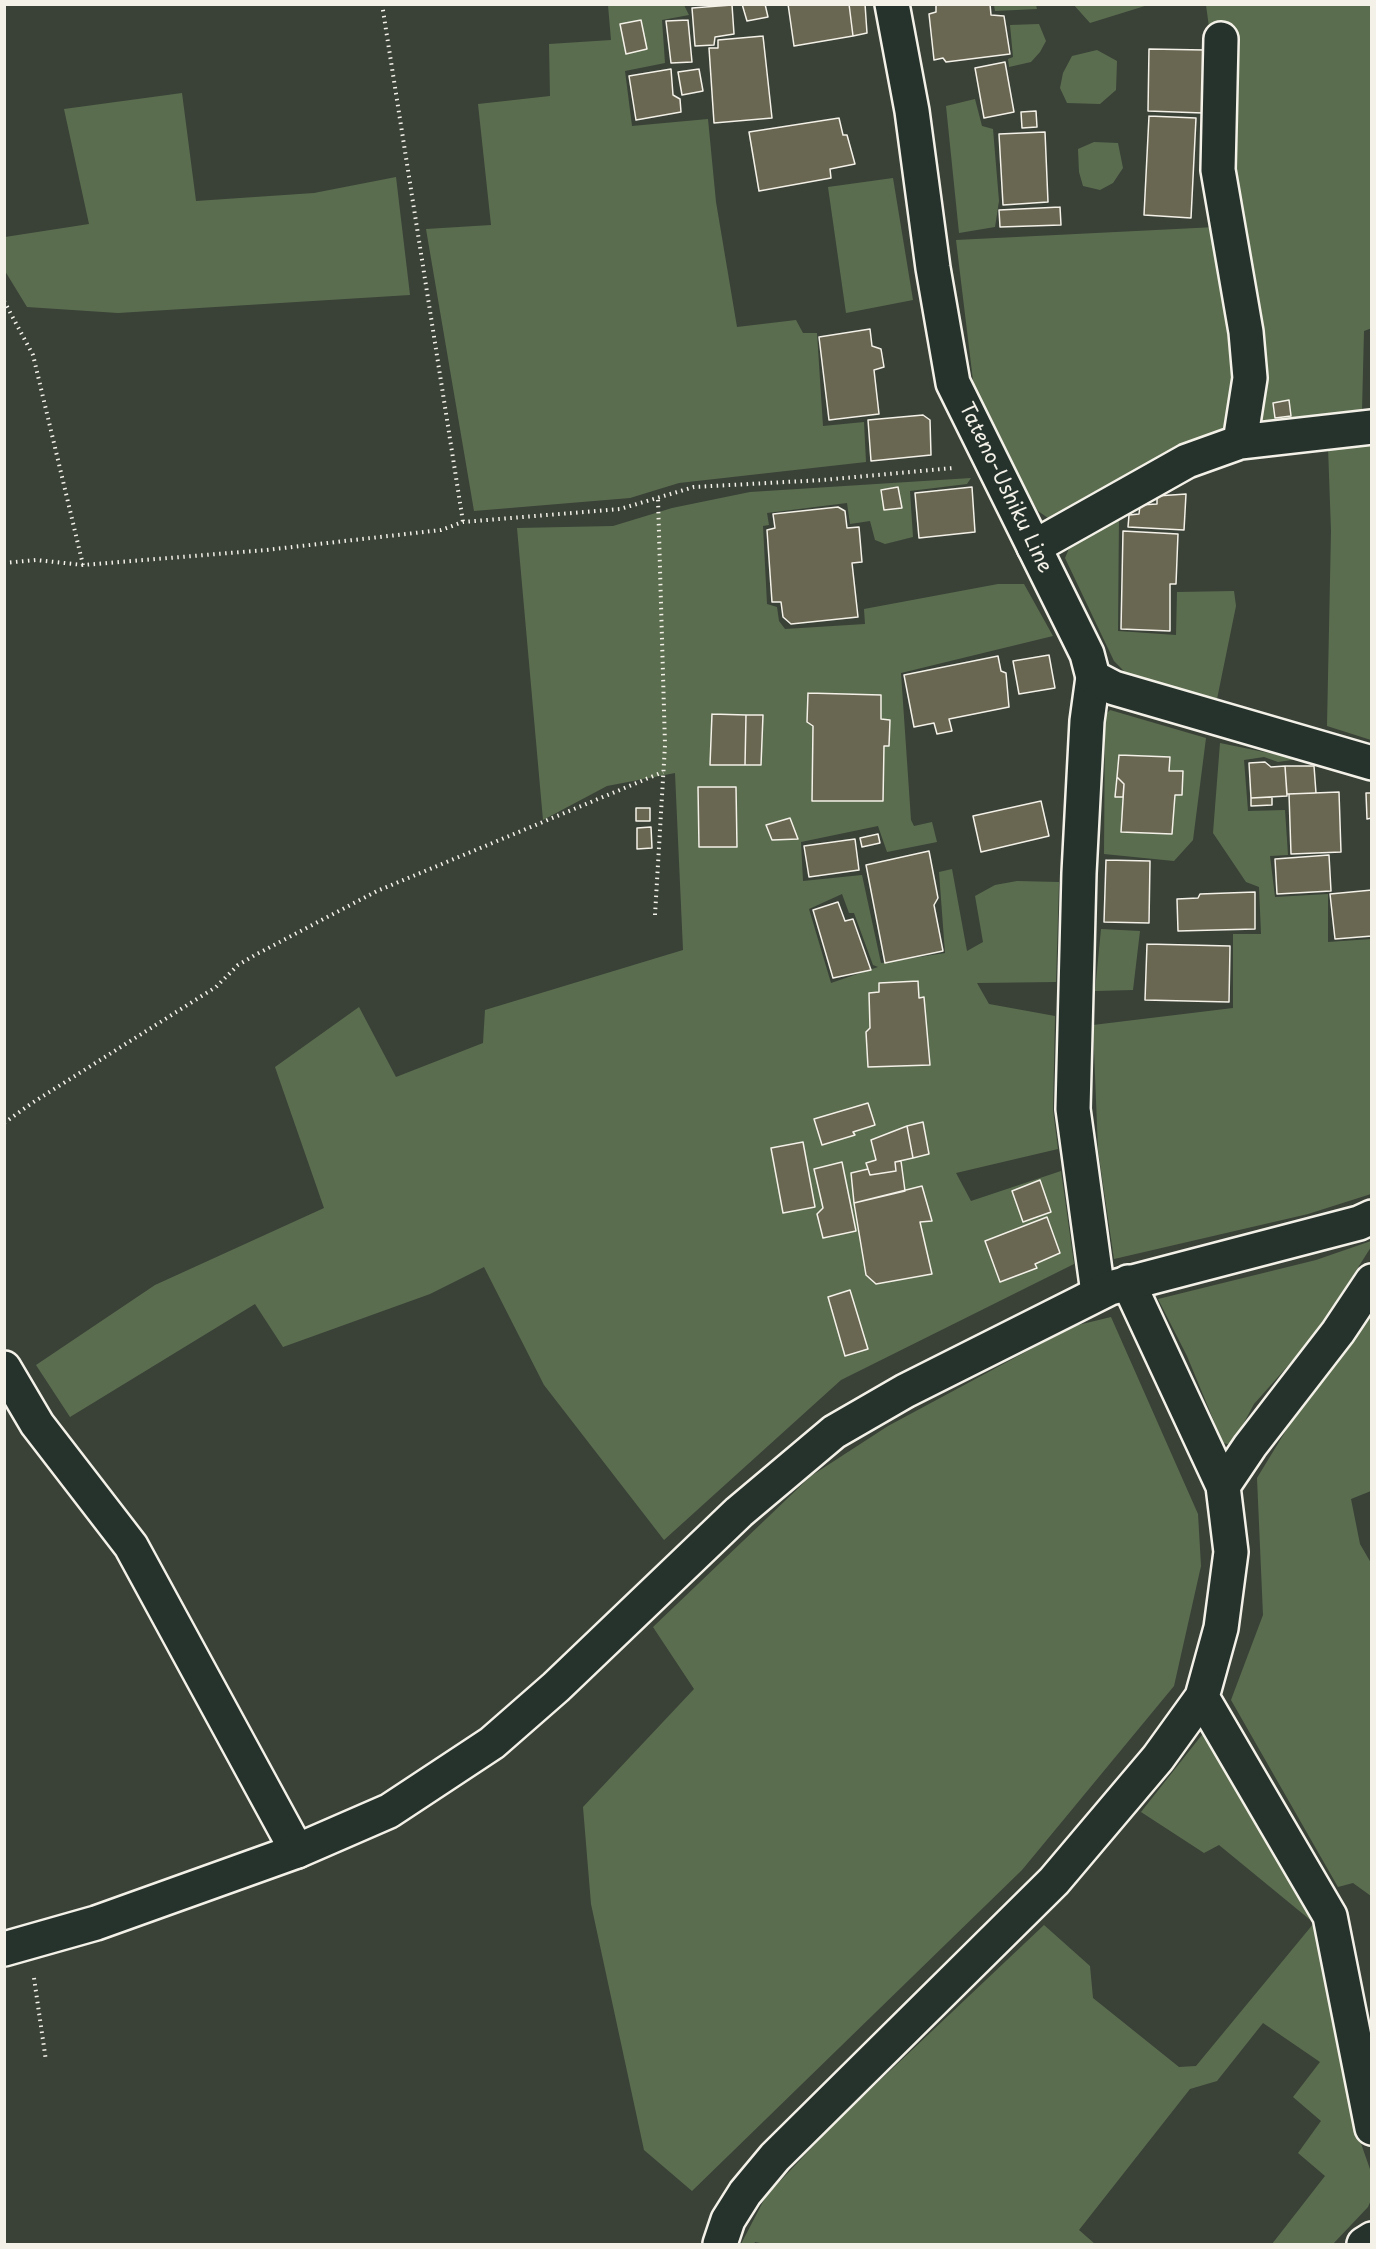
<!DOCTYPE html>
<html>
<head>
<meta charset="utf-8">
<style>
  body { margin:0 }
  #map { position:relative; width:1376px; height:2249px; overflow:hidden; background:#3a4238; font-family:"Playpen Sans",sans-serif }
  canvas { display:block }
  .frame { position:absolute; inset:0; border:6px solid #f4f1e8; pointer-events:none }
</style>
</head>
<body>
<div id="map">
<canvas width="1376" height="2249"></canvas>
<div class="frame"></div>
</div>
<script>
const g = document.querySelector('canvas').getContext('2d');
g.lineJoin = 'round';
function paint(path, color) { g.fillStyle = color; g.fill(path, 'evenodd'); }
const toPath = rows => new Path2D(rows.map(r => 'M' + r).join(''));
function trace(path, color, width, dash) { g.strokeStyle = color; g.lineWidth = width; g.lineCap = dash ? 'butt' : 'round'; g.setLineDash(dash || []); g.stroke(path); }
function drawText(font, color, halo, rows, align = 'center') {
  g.font = font + ' "Playpen Sans",sans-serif'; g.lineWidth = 4.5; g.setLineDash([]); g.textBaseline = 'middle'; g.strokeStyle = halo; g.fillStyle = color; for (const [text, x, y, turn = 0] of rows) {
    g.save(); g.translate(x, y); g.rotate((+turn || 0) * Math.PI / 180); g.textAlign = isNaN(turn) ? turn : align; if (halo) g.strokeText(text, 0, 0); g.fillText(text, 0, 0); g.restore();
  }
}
paint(toPath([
  [1073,4,1148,4,1148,5,1090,23],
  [608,5,684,5,689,15,662,20,665,63,625,71,632,126,708,119,716,202,737,327,796,320,803,333,817,333,823,426,864,422,866,462,679,483,630,498,474,511,426,229,491,225,478,104,550,96,549,44,611,40],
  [994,5,1036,5,1037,9,995,11],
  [1206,5,1371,5,1372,328,1364,331,1362,410,1261,426,1250,295,1235,221,1232,30,1209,27],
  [1039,24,1046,41,1040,52,1031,62,1009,67,1008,59,1013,57,1010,25],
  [1097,50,1117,61,1116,90,1100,104,1067,103,1060,88,1063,73,1072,56],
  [182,93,196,201,314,193,396,177,410,295,118,313,27,307,5,271,5,237,89,224,64,109],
  [975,99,982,126,993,129,999,201,995,227,959,233,946,106],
  [1094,142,1118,143,1123,168,1113,183,1100,190,1083,186,1079,172,1078,149],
  [893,178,913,300,846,313,828,187],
  [1216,227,1236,376,1229,429,1094,492,1048,518,1038,511,975,397,956,240],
  [1371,442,1371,740,1327,726,1331,531,1328,447],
  [971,478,967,484,910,491,913,537,885,544,875,540,870,521,850,524,847,503,767,513,769,525,763,526,767,604,777,607,779,621,785,629,865,624,864,609,998,584,1024,584,1053,636,901,673,911,820,914,826,932,822,937,842,887,852,878,826,801,842,803,881,862,875,881,963,945,953,939,872,952,869,967,951,983,942,975,896,995,885,1017,881,1059,882,1056,982,977,983,989,1004,1055,1016,1053,1110,1058,1149,956,1173,971,1201,1061,1171,1074,1264,841,1380,664,1540,544,1385,484,1267,430,1294,283,1347,255,1304,70,1417,36,1365,155,1285,324,1208,275,1067,359,1007,396,1077,483,1043,485,1010,683,950,675,773,607,786,543,820,517,528,613,526,672,508,750,492],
  [842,894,849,913,854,913,873,965,878,967,831,983,809,909],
  [1119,515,1118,631,1176,635,1177,592,1234,591,1236,606,1217,699,1129,676,1114,661,1065,558,1073,539],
  [1110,710,1206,738,1193,840,1174,861,1104,854,1105,715],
  [1119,755,1170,757,1169,771,1183,772,1175,795,1172,834,1121,832,1123,797,1115,797],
  [1220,743,1298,759,1278,762,1264,757,1244,760,1248,811,1285,810,1288,855,1270,856,1275,897,1328,894,1328,942,1371,939,1371,1194,1308,1214,1114,1259,1098,1150,1093,1025,1233,1008,1233,934,1261,934,1259,887,1246,882,1213,833],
  [1101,929,1140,931,1133,990,1095,991],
  [1371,1241,1371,1247,1316,1334,1254,1404,1232,1445,1223,1443,1187,1356,1158,1299,1316,1260],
  [1371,1308,1371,1491,1351,1499,1360,1544,1371,1563,1371,1896,1353,1883,1338,1887,1231,1700,1263,1615,1257,1478,1296,1414],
  [1111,1317,1198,1514,1201,1566,1174,1686,1022,1870,692,2191,644,2150,591,1904,583,1807,694,1689,653,1627,811,1476,888,1426,1074,1326],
  [1205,1731,1314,1923,1358,2135,1371,2172,1371,2200,1368,2207,1333,2244,1272,2244,1325,2176,1298,2153,1321,2121,1293,2097,1320,2062,1263,2023,1217,2081,1190,2089,1079,2230,1095,2244,766,2244,755,2242,754,2244,741,2244,766,2196,837,2121,1044,1925,1090,1966,1093,1998,1179,2067,1196,2066,1314,1923,1219,1845,1204,1853,1141,1812]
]), '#5b6d4f');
const building = toPath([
  [742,4,765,4,768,17,747,21,742,4],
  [788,4,849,4,853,36,794,46,788,4],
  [849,4,865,4,867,33,853,36,849,4],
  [936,4,990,4,991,15,1004,16,1010,54,946,62,943,58,934,60,929,14,936,12,936,4],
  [732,5,734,34,715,37,714,45,695,46,692,8,732,5],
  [641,20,647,49,626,54,620,24,641,20],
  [688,20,692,62,671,63,666,21,688,20],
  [763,36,772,118,714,123,709,48,718,48,718,40,763,36],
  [1149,49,1205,50,1203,113,1148,111,1149,49],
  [1005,62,1014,112,984,118,975,68,1005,62],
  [671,69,673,95,680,99,681,112,636,120,629,76,671,69],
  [699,69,703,91,682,95,678,72,699,69],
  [1036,111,1037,127,1022,128,1021,112,1036,111],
  [1149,116,1196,118,1191,218,1144,215,1149,116],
  [839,118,843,135,847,135,855,164,830,169,831,178,759,191,749,132,839,118],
  [1045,132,1048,202,1003,205,999,134,1045,132],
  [1060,207,1061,225,1000,227,999,210,1060,207],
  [870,329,872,346,881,349,884,367,874,370,879,414,829,420,819,337,870,329],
  [1289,400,1291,416,1275,418,1273,403,1289,400],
  [923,415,930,420,931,455,871,461,868,420,923,415],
  [898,487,902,508,884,510,881,490,898,487],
  [972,487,975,532,919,538,915,493,972,487],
  [1186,494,1184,530,1128,527,1129,515,1139,514,1140,505,1157,504,1157,496,1186,494],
  [838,507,845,511,847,528,859,527,862,562,852,563,858,617,791,624,783,617,781,602,772,602,767,530,775,528,773,514,838,507],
  [1123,531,1178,534,1176,584,1170,584,1170,631,1121,629,1123,531],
  [1049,655,1055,688,1019,694,1013,661,1049,655],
  [998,656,1001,671,1006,673,1009,707,949,719,952,731,937,734,934,723,914,727,904,675,998,656],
  [808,693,881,695,881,719,890,720,889,746,884,746,883,801,812,801,813,726,807,722,808,693],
  [712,714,746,715,745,765,710,765,712,714],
  [746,715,763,715,761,765,745,765,746,715],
  [1119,755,1170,757,1169,771,1183,771,1182,795,1175,795,1172,834,1121,832,1124,784,1117,777,1119,755],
  [1265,762,1271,767,1285,766,1287,796,1251,798,1249,763,1265,762],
  [1285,766,1314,766,1316,793,1287,794,1285,766],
  [1117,777,1124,784,1123,797,1115,797,1117,777],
  [698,787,736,787,737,847,699,847,698,787],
  [1339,792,1341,852,1291,854,1289,794,1339,792],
  [1366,793,1372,793,1372,818,1367,819,1366,793],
  [1272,797,1272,805,1251,806,1251,798,1272,797],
  [1041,801,1049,836,981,852,973,816,1041,801],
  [636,808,650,808,650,821,636,821,636,808],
  [790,818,798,839,772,840,766,825,790,818],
  [651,827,652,848,637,849,637,828,651,827],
  [878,834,880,843,862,847,860,838,878,834],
  [855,839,859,870,809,877,804,846,855,839],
  [929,851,938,898,934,905,943,951,885,963,866,865,929,851],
  [1329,855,1331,891,1277,894,1275,859,1329,855],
  [1106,860,1150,861,1149,923,1104,922,1106,860],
  [1372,890,1372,936,1335,939,1330,894,1372,890],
  [1255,892,1255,929,1178,931,1177,899,1198,898,1200,894,1255,892],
  [838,902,845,921,853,919,871,970,833,978,813,910,838,902],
  [1147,944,1230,946,1229,1002,1145,1000,1147,944],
  [918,981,919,998,924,997,930,1065,868,1067,866,1032,870,1028,869,993,879,992,879,983,918,981],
  [868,1103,875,1125,853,1132,855,1135,822,1145,814,1119,868,1103],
  [923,1122,929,1154,913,1158,907,1126,923,1122],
  [907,1126,913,1158,895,1162,896,1171,870,1175,866,1163,876,1160,871,1140,907,1126],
  [803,1142,815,1207,783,1213,771,1148,803,1142],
  [901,1161,905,1191,854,1203,851,1173,868,1169,870,1175,896,1171,895,1162,901,1161],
  [842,1162,856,1231,823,1238,817,1214,823,1208,814,1169,842,1162],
  [1040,1180,1051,1212,1023,1222,1012,1191,1040,1180],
  [922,1186,932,1221,920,1222,932,1274,876,1284,866,1275,854,1203,922,1186],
  [1047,1217,1060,1253,1035,1264,1037,1268,1000,1282,985,1241,1047,1217],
  [850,1290,868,1349,845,1356,828,1297,850,1290]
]);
paint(building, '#696652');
trace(building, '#f4f1e8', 1.5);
const minor = toPath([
  [1221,39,1218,170,1246,332,1250,378,1240,442],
  [1034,547,1187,461,1240,442,1372,427],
  [1093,677,1087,721,1079,873,1073,1109,1098,1293],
  [4,1368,37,1424,131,1546,297,1851],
  [1223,1486,1250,1446,1338,1332,1372,1281],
  [1202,1697,1330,1916,1372,2128],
  [720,2244,728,2220,745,2193,775,2157,1054,1881,1158,1758,1202,1697,1221,1628,1231,1552,1223,1486,1128,1282],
  [1364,2244,1372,2239]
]);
const tertiary = toPath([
  [4,1949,96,1923,297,1851,389,1811,492,1743,556,1687,739,1512,834,1432,905,1391,1110,1288,1359,1223,1372,1217]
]);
const secondary = toPath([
  [892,4,912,111,933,268,953,383,1087,654,1093,677,1114,688,1372,763]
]);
trace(minor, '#f4f1e8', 38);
trace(tertiary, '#f4f1e8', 38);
trace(secondary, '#f4f1e8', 38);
trace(toPath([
  [382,4,463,522],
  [4,301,33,355,83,565],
  [4,563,36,560,83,565,266,550,441,530,463,522,620,509,694,487,823,480,953,468],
  [655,915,665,745,658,498],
  [4,1123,32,1103,216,987,238,965,255,955,377,891,663,772],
  [34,1978,46,2061]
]), '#f4f1e8', 4, [1.5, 4.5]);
trace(minor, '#26332d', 33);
trace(tertiary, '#26332d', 33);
trace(secondary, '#26332d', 33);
drawText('20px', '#f4f1e8', '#26332d', [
  ["Tateno-Ushiku Line",1005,488,64]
]);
</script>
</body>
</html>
